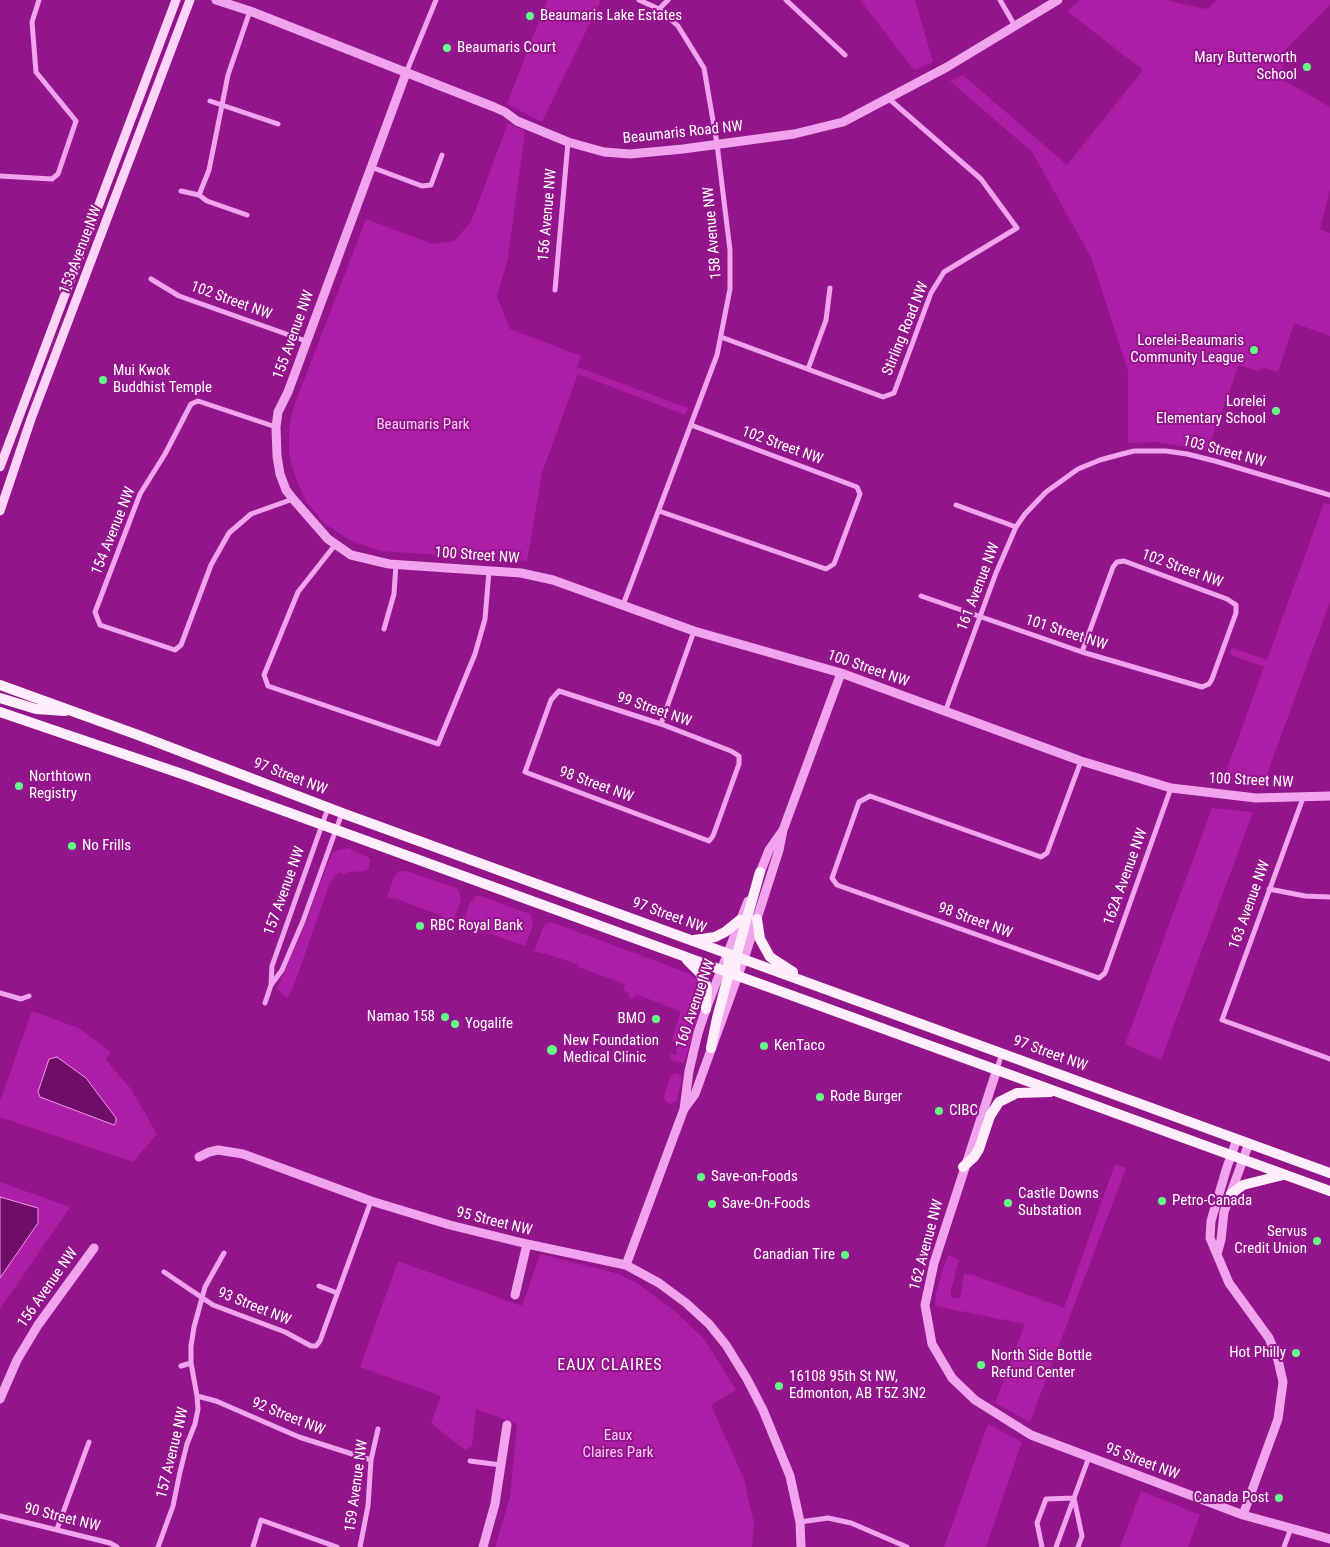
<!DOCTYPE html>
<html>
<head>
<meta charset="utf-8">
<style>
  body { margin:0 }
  canvas { display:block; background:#93158b }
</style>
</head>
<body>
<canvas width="1330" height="1547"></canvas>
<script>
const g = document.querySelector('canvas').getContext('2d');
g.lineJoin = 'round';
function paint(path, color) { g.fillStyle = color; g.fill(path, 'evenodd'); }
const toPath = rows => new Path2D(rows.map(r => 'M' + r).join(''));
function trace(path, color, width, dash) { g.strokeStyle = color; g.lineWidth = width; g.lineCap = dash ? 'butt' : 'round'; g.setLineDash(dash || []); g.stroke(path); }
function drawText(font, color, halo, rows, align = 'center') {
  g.font = font + ' "Roboto Condensed",sans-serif'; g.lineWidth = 4; g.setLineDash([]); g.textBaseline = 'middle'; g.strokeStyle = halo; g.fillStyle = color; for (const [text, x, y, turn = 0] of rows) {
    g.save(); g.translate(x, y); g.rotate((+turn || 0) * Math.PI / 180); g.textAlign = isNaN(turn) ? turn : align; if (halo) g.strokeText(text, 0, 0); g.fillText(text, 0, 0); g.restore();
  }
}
paint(toPath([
  [547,0,601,0,542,122,507,104],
  [860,0,915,0,933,62,914,70],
  [1080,0,1164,0,1207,9,1217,0,1330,0,1330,5,1282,53,1285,81,1330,107,1330,190,1320,229,1330,233,1330,336,1294,323,1278,372,1264,368,1258,371,1239,365,1207,451,1157,442,1128,443,1128,371,1091,257,1032,152,950,81,963,75,1067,165,1143,70,1067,11],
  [508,123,525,131,508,258,497,297,510,329,581,356,577,367,688,408,685,415,578,374,542,473,527,561,380,551,350,540,325,524,307,503,296,479,289,454,289,427,294,406,366,219,432,244,454,241,471,222],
  [1324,503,1330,504,1330,602,1263,785,1222,783,1264,667,1229,654,1232,648,1267,660],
  [1212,808,1253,812,1161,1060,1125,1044],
  [348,848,368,857,371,861,369,863,369,868,365,871,350,872,344,875,339,872,330,882,293,988,287,998,277,989,304,927,331,855,335,851],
  [399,871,407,871,456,888,459,891,461,900,452,924,444,921,442,916,397,899,387,898,394,877],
  [476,896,481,896,530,914,532,918,533,926,525,946,477,929,471,930,461,927,470,903],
  [551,922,688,973,702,983,704,997,684,1063,671,1060,670,1054,676,1055,678,1044,672,1041,680,1014,679,1011,639,995,635,996,632,999,629,998,629,993,623,990,625,984,578,967,579,965,544,953,543,954,534,951,544,925],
  [32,1011,81,1029,111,1053,105,1059,131,1089,157,1134,133,1162,0,1117,0,1101],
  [674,1073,681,1075,682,1079,677,1100,671,1104,665,1101,664,1096,670,1077],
  [1115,1164,1126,1168,1030,1422,995,1403,1025,1324,935,1306,936,1293,943,1269,948,1255,959,1260,951,1290,951,1298,960,1298,964,1274,973,1275,1064,1308],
  [0,1182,70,1207,0,1309],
  [540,1254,619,1274,638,1284,677,1313,705,1340,736,1390,711,1405,744,1479,754,1524,752,1547,495,1547,510,1497,517,1424,476,1409,472,1446,465,1450,431,1423,441,1396,360,1367,398,1261,522,1306],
  [988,1424,1022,1442,986,1547,944,1547],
  [1141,1491,1200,1515,1188,1547,1120,1547]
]), '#ad1da5');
const water = toPath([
  [57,1057,86,1078,116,1118,116,1122,114,1125,40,1097,38,1092,49,1059,57,1057],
  [0,1197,38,1208,38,1223,0,1278,0,1197]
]);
paint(water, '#700d68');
trace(water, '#f496f0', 1);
trace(toPath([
  [786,0,845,55],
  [1000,0,1015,26],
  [659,9,668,0],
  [406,73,436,0],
  [210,101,278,124],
  [371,167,422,186,431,185,442,155],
  [0,176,52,179,58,174,76,121,36,72,32,22,39,0],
  [181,191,199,195],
  [247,215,207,201,199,195,209,170,228,75,250,11],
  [151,279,179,296,306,341],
  [555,290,568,142],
  [721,337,883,397,894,393,931,293,944,272,1017,228,981,179,888,98],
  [808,369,826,320,830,288],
  [276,427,198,401,191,404,165,454,140,494,95,612,100,625,175,650,181,645,211,565,229,533,251,514,293,499],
  [956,505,1016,527],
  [659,511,826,569,834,564,860,494,857,487,691,425],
  [335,545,298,592,264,675,268,686,438,744,475,654,485,619,489,571],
  [921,596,1082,652,1202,687,1209,684,1212,679,1236,613,1236,605,1227,599,1124,561,1117,562,1113,567,1082,652],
  [623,605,717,355,730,289,730,250,717,144,704,68,678,26,659,9,639,0],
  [384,629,394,594,396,564],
  [559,691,661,724,731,751,739,756,739,764,713,836,709,841,525,772,551,700,559,691],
  [945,712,996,573,1016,527,1025,514,1046,492,1078,469,1100,460,1122,454,1134,451,1166,451,1187,454,1215,461,1330,495],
  [661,724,694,631],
  [1081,761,1047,853,1041,857,870,796,859,802,832,878,837,885,1099,978,1105,973,1171,788],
  [1303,798,1222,1020,1330,1059],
  [1269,889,1305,896,1330,897],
  [271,985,272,966,328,808],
  [0,993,21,999,29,996],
  [265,1003,271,985,282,970,303,921,342,813],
  [997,1069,1002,1053],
  [164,1272,213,1305,285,1332,311,1346,316,1346,320,1341,371,1201],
  [319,1286,337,1293],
  [181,1366,191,1363],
  [197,1396,216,1401,299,1437,371,1460],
  [470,1461,501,1465],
  [1074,1498,1082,1536,1078,1547],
  [0,1516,110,1543,117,1547],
  [800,1522,828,1518,851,1523,907,1547],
  [57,1529,89,1442],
  [158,1547,173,1506,180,1472,187,1444,195,1424,198,1409,197,1396,191,1363,191,1346,194,1327,205,1287,224,1253],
  [253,1547,261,1520,337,1547],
  [360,1547,368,1506,371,1460,378,1429],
  [1042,1547,1037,1523,1046,1499,1074,1498],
  [1056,1547,1089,1457],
  [1284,1547,1291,1528]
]), '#f1a4ed', 5);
trace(toPath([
  [216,0,250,11,494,107,505,112,517,121,568,142,604,152,630,154,683,149,794,134,843,122,947,67,1058,0],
  [406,73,288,392,278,412,276,427,277,456,280,474,286,490,293,499,328,539,351,555,389,564,521,573,553,580,694,631,841,673,1081,761,1171,788,1256,798,1330,796],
  [758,878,769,850,783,830],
  [997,1069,934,1263,925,1305,932,1344,952,1378,975,1400,1031,1435,1243,1515,1330,1539],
  [684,1109,695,1094,744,959,779,850,783,830,841,673],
  [1237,1139,1227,1167,1211,1221,1210,1238,1229,1283,1269,1338,1278,1360,1283,1382,1278,1419,1243,1515],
  [199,1157,209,1152,218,1150,243,1154,371,1201,450,1225,527,1244,626,1265,659,1283,686,1303,709,1324,726,1345,747,1379,763,1410,790,1476,800,1522,801,1547],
  [1217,1254,1221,1240,1224,1212,1249,1143],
  [626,1265,684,1109,689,1071,698,1033,706,1009,748,901],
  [515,1295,527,1244],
  [0,1399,17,1360,38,1325,94,1248],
  [483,1547,495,1504,507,1425]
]), '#f1a4ed', 9);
trace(toPath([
  [0,467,176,0],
  [0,511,31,419,190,0]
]), '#fcd3f9', 9);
trace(toPath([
  [0,685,138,735,342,813,1330,1173],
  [0,698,36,709,65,711],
  [0,712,188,776,1330,1191],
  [757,919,760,939,770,957,793,972],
  [694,940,715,937,725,932,740,920],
  [687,960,700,973,706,985,707,989,706,1009],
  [738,976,735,972,736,957,760,872],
  [711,1048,717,1018,729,973,728,954],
  [963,1167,974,1157,979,1149,990,1116,999,1102,1017,1093,1050,1092],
  [1231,1194,1243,1185,1283,1175]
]), '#ffeffd', 10);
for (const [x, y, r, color] of [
  [530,16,5,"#65ff86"],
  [447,48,5,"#65ff86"],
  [1307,67,5,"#65ff86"],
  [1254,350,5,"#65ff86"],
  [103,380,5,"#65ff86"],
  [1276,411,5,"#65ff86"],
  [19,786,5,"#65ff86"],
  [72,846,5,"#65ff86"],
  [420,926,5,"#65ff86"],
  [445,1017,5,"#65ff86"],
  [656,1019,5,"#65ff86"],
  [455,1024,5,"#65ff86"],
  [764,1046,5,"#65ff86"],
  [552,1050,6,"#65ff86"],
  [820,1097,5,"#65ff86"],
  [939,1111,5,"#65ff86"],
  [701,1177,5,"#65ff86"],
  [1162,1201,5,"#65ff86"],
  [1008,1203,5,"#65ff86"],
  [712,1204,5,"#65ff86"],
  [1317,1241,5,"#65ff86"],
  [845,1255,5,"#65ff86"],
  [1296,1353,5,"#65ff86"],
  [981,1365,5,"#65ff86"],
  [779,1386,5,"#65ff86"],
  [1279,1498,5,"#65ff86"]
]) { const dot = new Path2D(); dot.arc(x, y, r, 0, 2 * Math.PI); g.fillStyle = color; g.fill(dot); trace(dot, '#93158b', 2); }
drawText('15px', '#fff', '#93158b', [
  ["Beaumaris Lake Estates",540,16],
  ["Beaumaris Court",457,48],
  ["Mary Butterworth",1297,58,"right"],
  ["School",1297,75,"right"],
  ["Lorelei-Beaumaris",1244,341,"right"],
  ["Community League",1244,358,"right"],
  ["Mui Kwok",113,371],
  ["Buddhist Temple",113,388],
  ["Lorelei",1266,402,"right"],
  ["Elementary School",1266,419,"right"],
  ["Northtown",29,777],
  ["Registry",29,794],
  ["No Frills",82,846],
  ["RBC Royal Bank",430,926],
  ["Namao 158",435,1017,"right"],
  ["BMO",646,1019,"right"],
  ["Yogalife",465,1024],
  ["New Foundation",563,1041],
  ["Medical Clinic",563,1058],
  ["KenTaco",774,1046],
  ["Rode Burger",830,1097],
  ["CIBC",949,1111],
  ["Save-on-Foods",711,1177],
  ["Castle Downs",1018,1194],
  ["Substation",1018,1211],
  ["Petro-Canada",1172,1201],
  ["Save-On-Foods",722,1204],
  ["Servus",1307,1232,"right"],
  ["Credit Union",1307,1249,"right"],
  ["Canadian Tire",835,1255,"right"],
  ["Hot Philly",1286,1353,"right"],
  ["North Side Bottle",991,1356],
  ["Refund Center",991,1373],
  ["16108 95th St NW,",789,1377],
  ["Edmonton, AB T5Z 3N2",789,1394],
  ["Canada Post",1269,1498,"right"]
], 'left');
drawText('15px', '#fff', '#93158b', [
  ["Beaumaris Road NW",683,133,-6],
  ["156 Avenue NW",548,215,-85],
  ["158 Avenue NW",713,233,-95],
  ["153 Avenue NW",81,250,-69],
  ["102 Street NW",231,301,20],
  ["Stirling Road NW",906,329,-68],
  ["155 Avenue NW",294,335,-70],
  ["102 Street NW",782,446,20],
  ["103 Street NW",1224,452,15],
  ["154 Avenue NW",114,531,-68],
  ["100 Street NW",477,556,4],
  ["102 Street NW",1182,569,20],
  ["161 Avenue NW",979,587,-69],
  ["101 Street NW",1066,633,18],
  ["100 Street NW",868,669,19],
  ["99 Street NW",654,710,19],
  ["97 Street NW",290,777,21],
  ["100 Street NW",1251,781,3],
  ["98 Street NW",596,785,20],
  ["162A Avenue NW",1126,877,-70],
  ["157 Avenue NW",285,891,-70],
  ["163 Avenue NW",1250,905,-70],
  ["97 Street NW",669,916,20],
  ["98 Street NW",975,921,20],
  ["160 Avenue NW",696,1004,-71],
  ["97 Street NW",1050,1054,20],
  ["95 Street NW",494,1222,14],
  ["162 Avenue NW",927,1245,-75],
  ["156 Avenue NW",48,1288,-55],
  ["93 Street NW",254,1307,22],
  ["92 Street NW",288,1417,22],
  ["157 Avenue NW",173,1453,-76],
  ["95 Street NW",1142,1462,21],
  ["159 Avenue NW",357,1486,-82],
  ["90 Street NW",62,1518,14]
]);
drawText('15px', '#fccbf9', '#93158b', [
  ["Beaumaris Park",423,425],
  ["Eaux",618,1436],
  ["Claires Park",618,1453]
]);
g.letterSpacing = '1px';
drawText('16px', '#fff', '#93158b', [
  ["EAUX CLAIRES",610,1366]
]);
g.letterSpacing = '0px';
</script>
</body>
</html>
